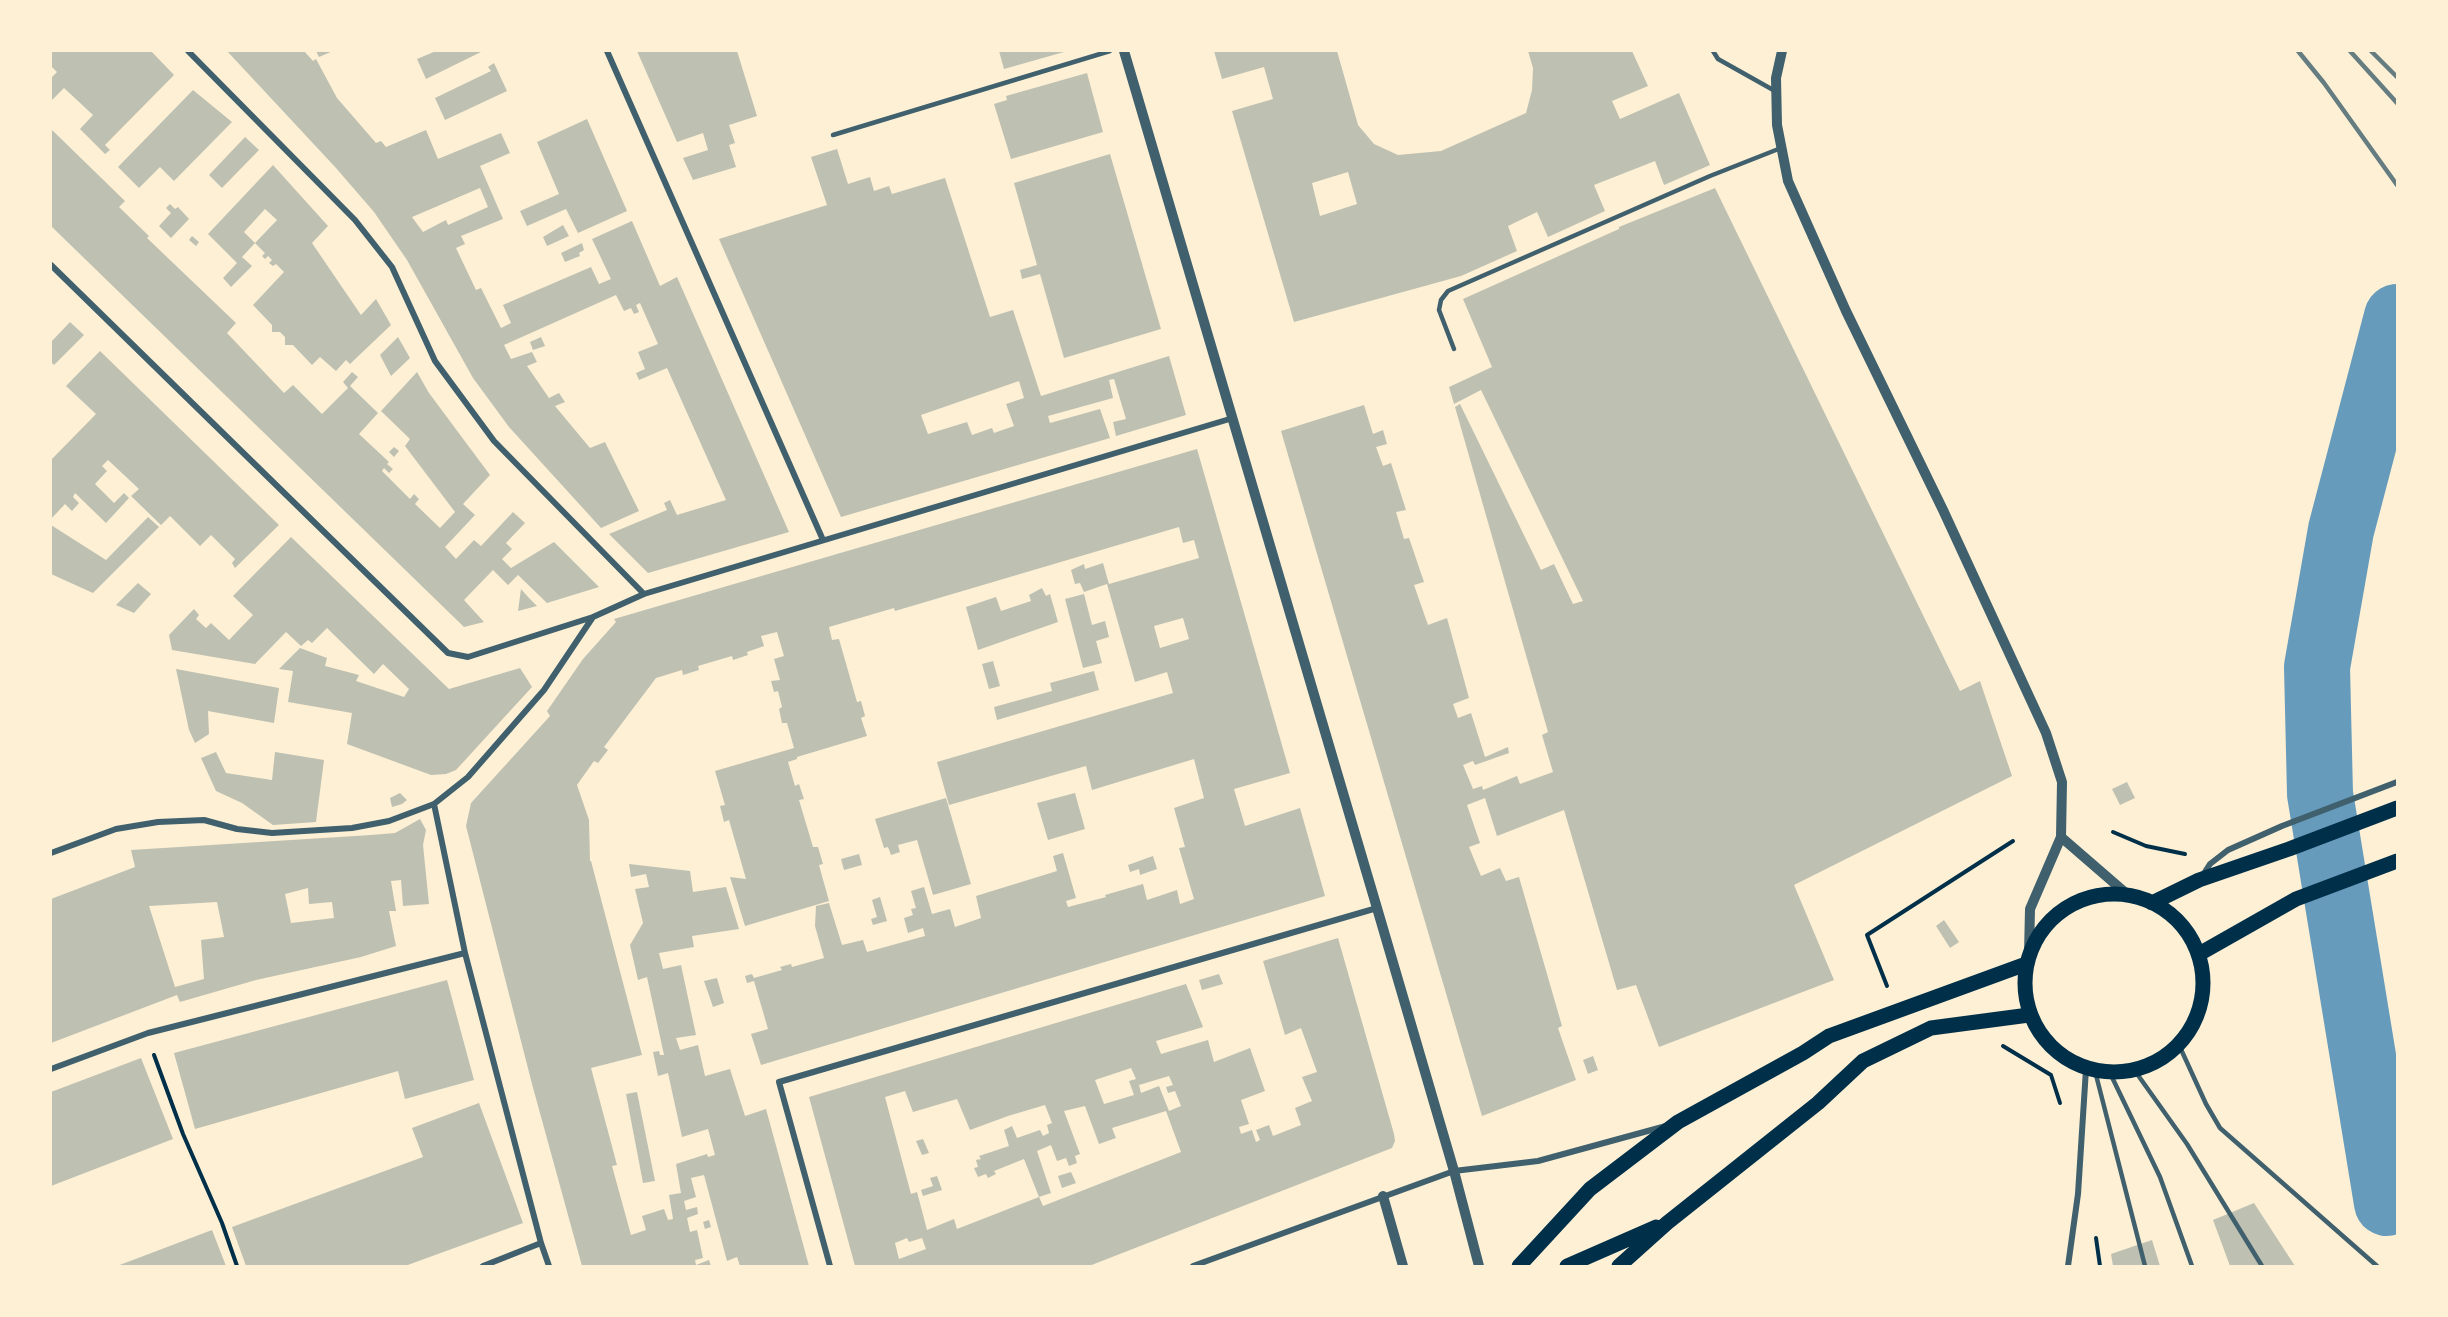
<!DOCTYPE html>
<html>
<head>
<meta charset="utf-8">
<style>
  body { margin:0 }
  #map { position:relative; width:2448px; height:1317px; overflow:hidden; background:#fdf0d5; font-family:Signika,sans-serif }
  canvas { display:block }
  .frame { position:absolute; inset:0; border:52px solid #fdf0d5; pointer-events:none }
</style>
</head>
<body>
<div id="map">
<canvas width="2448" height="1317"></canvas>
<div class="frame"></div>
</div>
<script>
const g = document.querySelector('canvas').getContext('2d');
g.lineJoin = 'round';
const toPath = rows => new Path2D(rows.map(r => 'M' + r).join(''));
function trace(path, color, width, dash) { g.strokeStyle = color; g.lineWidth = width; g.lineCap = dash ? 'butt' : 'round'; g.setLineDash(dash || []); g.stroke(path); }
function paint(path, color) { g.fillStyle = color; g.fill(path, 'evenodd'); }
trace(toPath([
  [2387,1203,2320,794,2317,667,2341,530,2397,317]
]), '#669bbc', 66);
paint(toPath([
  [51,51,151,51,174,75,105,145,110,150,105,154,80,129,93,115,64,88,51,101,51,78,57,72,51,66],
  [227,51,304,51,313,61,316,59,337,98,376,143,381,141,386,147,426,130,438,159,501,133,510,153,480,166,503,219,461,236,465,244,456,248,476,290,481,288,501,328,511,323,503,305,512,301,591,267,599,284,611,279,592,239,632,221,660,286,677,277,789,532,648,573,609,534,667,510,664,503,670,500,677,515,726,500,667,368,639,380,636,373,645,369,638,352,658,344,640,303,636,305,639,312,634,314,631,308,624,311,616,295,504,345,511,359,532,352,537,362,527,366,549,398,559,393,565,402,555,406,590,448,605,442,639,511,601,528,509,427,473,378,407,260,374,212,336,168],
  [480,188,488,207,448,225,446,220,423,232,412,217],
  [316,51,333,51,319,57],
  [436,51,483,51,426,79,417,59],
  [637,51,737,51,757,116,729,125,735,143,729,145,736,167,693,180,683,158,708,150,703,133,677,142],
  [999,51,1064,51,1064,52,1004,69],
  [1214,51,1337,51,1358,125,1374,144,1398,155,1441,151,1526,113,1532,90,1533,68,1528,51,1632,51,1648,86,1612,101,1620,119,1679,93,1710,165,1664,185,1655,161,1594,185,1605,211,1548,237,1537,212,1508,226,1517,251,1461,276,1294,322,1232,111,1273,99,1264,67,1222,79],
  [1348,172,1357,204,1320,216,1312,183],
  [494,63,507,91,445,120,435,98,491,71,488,67],
  [1087,73,1103,132,1011,159,994,104,1007,100,1006,96],
  [193,90,232,122,174,181,160,167,139,188,118,167],
  [587,119,627,211,578,233,566,209,527,226,520,211,559,194,537,142],
  [51,129,125,201,119,207,149,236,147,238,236,323,227,333,284,393,293,385,322,414,348,388,343,382,352,372,358,377,350,386,378,413,359,434,389,462,387,464,393,469,389,473,384,468,382,471,410,499,414,494,419,499,415,504,440,528,455,512,405,446,410,439,381,411,417,372,429,393,490,475,463,504,475,515,445,547,456,559,474,540,481,546,513,512,525,523,506,543,512,549,502,559,511,568,554,542,599,587,547,603,518,575,508,585,493,570,464,600,484,622,464,627,51,226],
  [245,137,259,150,222,188,209,175],
  [837,149,848,184,870,177,874,191,889,186,892,194,945,178,990,317,1013,310,1041,396,1169,356,1186,415,1116,436,1113,422,1126,419,1114,379,1109,380,1113,398,1048,416,1050,423,1100,409,1110,438,841,517,719,239,827,205,811,157],
  [1019,381,1024,398,1006,404,1014,426,994,433,992,428,972,435,967,422,928,434,921,415],
  [1110,154,1161,329,1064,358,1040,274,1022,279,1020,270,1037,265,1014,183],
  [273,165,328,226,312,243,361,315,376,299,391,325,350,364,346,360,336,371,320,357,312,365,293,345,285,345,285,337,280,332,272,332,272,325,253,305,284,272,276,264,273,266,269,263,272,260,268,256,265,259,262,256,265,253,255,243,277,220,265,209,244,232,255,243,242,257,252,266,231,287,223,278,237,263,208,234],
  [1715,188,1960,691,1980,681,2012,776,1794,885,1834,980,1659,1047,1636,985,1617,990,1564,810,1497,836,1485,798,1467,805,1480,843,1469,847,1481,876,1500,868,1506,881,1519,877,1562,1026,1558,1028,1576,1080,1482,1116,1281,431,1364,405,1373,434,1383,430,1387,444,1376,447,1383,466,1391,463,1406,510,1396,512,1404,539,1409,538,1424,582,1414,585,1428,625,1447,618,1469,698,1453,704,1458,718,1471,713,1485,757,1508,747,1509,753,1475,765,1473,761,1463,765,1473,789,1482,786,1483,790,1517,776,1520,784,1553,772,1542,735,1548,732,1455,407,1460,404,1541,570,1554,564,1573,604,1583,601,1481,390,1454,404,1449,387,1492,367,1463,299,1619,229,1619,227],
  [170,204,175,209,178,207,189,219,171,238,159,226,171,213,166,208],
  [563,225,569,236,547,246,543,237],
  [192,236,199,242,196,246,189,240],
  [582,243,584,250,579,253,580,256,565,262,561,253],
  [70,322,84,335,54,365,51,362,51,342],
  [398,337,410,358,391,376,380,355],
  [541,337,545,346,533,350,530,342],
  [100,351,279,525,235,568,232,563,235,559,211,535,200,546,170,516,161,525,131,496,139,489,108,460,102,466,107,471,95,484,114,503,124,493,129,498,106,523,75,493,73,497,79,503,72,511,65,504,51,519,51,460,96,414,66,386],
  [394,447,399,451,394,457,389,452],
  [1197,449,1290,773,1234,789,1245,826,1300,808,1325,896,761,1065,751,1034,768,1029,754,981,747,983,745,976,752,974,754,978,782,970,780,967,791,964,792,967,824,958,815,926,816,906,829,903,842,945,863,940,867,952,925,936,923,928,908,933,904,918,913,915,911,909,916,908,911,891,924,887,932,914,950,909,955,927,981,918,976,896,1057,871,1053,856,1063,853,1076,898,1066,901,1068,907,1106,897,1105,895,1143,884,1147,900,1177,890,1180,904,1194,899,1179,848,1185,847,1174,808,1204,798,1194,759,1092,790,1086,766,949,805,937,762,1173,693,1167,672,1135,682,1107,584,1084,592,1080,583,1075,584,1071,570,1084,564,1085,569,1103,563,1109,584,1199,558,1194,540,1183,543,1179,527,895,611,894,608,829,627,832,640,839,639,857,702,861,701,865,716,861,718,867,736,797,757,797,759,788,762,795,786,799,784,804,799,799,800,813,847,818,847,823,864,819,865,829,901,745,926,730,877,746,879,729,820,724,822,720,806,725,805,715,771,794,748,787,723,782,723,779,709,782,707,778,691,774,692,771,681,780,680,774,659,784,656,777,632,761,636,764,646,747,652,748,655,733,660,732,656,698,666,699,670,683,675,682,670,656,678,604,747,608,750,598,763,594,761,577,785,589,820,590,861,591,861,642,1055,591,1068,617,1165,612,1166,631,1235,646,1230,642,1216,664,1209,668,1220,673,1219,669,1195,681,1193,676,1164,707,1154,708,1157,715,1155,708,1129,682,1137,668,1073,658,1076,653,1052,659,1051,660,1055,664,1055,647,977,638,980,630,945,643,923,635,889,649,887,646,874,631,877,629,864,690,871,693,892,726,887,739,929,692,936,694,947,659,953,663,969,681,965,696,1035,676,1038,680,1050,698,1045,705,1076,730,1069,745,1116,766,1109,809,1266,740,1266,737,1257,727,1261,704,1175,691,1178,696,1197,684,1201,686,1210,697,1207,698,1214,687,1218,690,1232,697,1230,703,1258,695,1260,696,1265,709,1260,711,1266,582,1266,532,1084,466,826,471,803,550,716,547,711,583,659,616,622,614,619],
  [1183,618,1189,639,1160,648,1154,626],
  [148,517,159,527,93,593,51,574,51,525,106,560],
  [291,537,449,689,520,668,532,687,456,770,446,774,431,775,347,744,352,713,288,702,293,671,279,669,300,648,327,658,325,666,359,675,356,681,404,697,409,689,383,664,374,674,327,628,312,643,308,640,301,646,286,632,255,664,172,650,169,635,194,609,199,615,196,619,206,628,211,623,229,640,253,615,233,596],
  [138,583,151,594,134,613,116,605],
  [1042,588,1046,596,1050,594,1058,622,978,650,966,607,996,597,1001,611,1031,601,1029,595],
  [521,589,529,598,537,606,518,611],
  [1084,594,1092,625,1105,621,1109,637,1096,641,1102,663,1083,668,1065,599],
  [993,661,1000,686,989,689,982,664],
  [176,669,279,688,274,723,208,711,209,734,195,743,189,730],
  [1094,671,1099,690,997,720,994,707,1052,691,1050,683],
  [216,752,226,773,272,780,275,752,324,760,316,822,273,825,242,803,216,791,201,758],
  [2127,782,2135,798,2120,805,2112,789],
  [400,793,407,800,402,804,392,807,390,798],
  [1075,793,1085,829,1048,840,1037,803],
  [946,798,971,884,933,895,917,840,898,845,900,852,891,855,888,847,884,848,875,819],
  [420,819,426,830,423,845,429,904,403,906,401,880,391,881,396,911,389,911,396,946,361,957,256,980,180,1002,177,995,51,1043,51,899,135,867,131,850,371,835,395,833],
  [308,888,309,904,332,902,334,918,291,923,285,894],
  [217,902,224,937,201,940,204,979,175,987,149,906],
  [859,854,862,865,844,870,841,859],
  [1153,856,1157,869,1140,875,1139,869,1130,872,1128,865],
  [880,897,887,921,873,925,871,919,877,917,872,900],
  [1944,920,1959,942,1950,948,1936,926],
  [1338,938,1394,1134,1395,1141,1392,1148,1089,1266,855,1266,809,1097,1186,984,1203,1027,1156,1041,1161,1054,1208,1040,1214,1062,1250,1048,1265,1091,1241,1100,1249,1124,1239,1127,1241,1134,1252,1130,1256,1142,1260,1140,1256,1130,1269,1125,1273,1136,1301,1125,1295,1108,1312,1101,1302,1077,1317,1072,1301,1028,1285,1035,1263,961],
  [1131,1068,1136,1079,1129,1081,1134,1095,1104,1104,1095,1080],
  [1169,1076,1173,1085,1166,1087,1168,1093,1175,1091,1181,1106,1169,1111,1159,1086,1141,1093,1139,1085],
  [905,1091,913,1112,957,1099,970,1130,1008,1116,1045,1105,1052,1123,1047,1125,1049,1133,1043,1136,1040,1130,1017,1138,1012,1126,1004,1130,1009,1146,979,1156,981,1159,976,1160,978,1167,974,1168,978,1177,986,1174,988,1178,996,1174,994,1171,1024,1159,1039,1197,1051,1193,1037,1151,1051,1145,1057,1161,1066,1158,1069,1166,1077,1163,1075,1156,1080,1154,1064,1111,1085,1106,1099,1144,1116,1138,1112,1128,1166,1111,1181,1152,1043,1206,1039,1197,957,1229,954,1219,927,1230,917,1192,911,1194,885,1097],
  [907,1238,909,1242,922,1238,926,1249,899,1259,895,1243],
  [1219,974,1223,984,1202,990,1199,980],
  [717,978,724,1003,713,1007,704,981],
  [447,980,474,1080,405,1099,398,1071,195,1129,174,1053],
  [1593,1056,1598,1070,1588,1074,1583,1060],
  [141,1058,173,1139,51,1186,51,1092],
  [637,1092,655,1181,643,1183,626,1094],
  [479,1103,523,1223,405,1266,246,1266,232,1227,423,1157,412,1128],
  [923,1139,929,1153,922,1155,916,1141],
  [1071,1172,1076,1183,1062,1188,1058,1176],
  [937,1176,942,1190,923,1196,921,1190,933,1186,930,1178],
  [2254,1203,2295,1266,2230,1266,2213,1220],
  [709,1220,711,1227,705,1229,703,1222],
  [212,1230,226,1266,117,1266],
  [2152,1240,2160,1266,2113,1266,2111,1254]
]), '#bec0b2');
trace(toPath([
  [2113,832,2146,846,2185,854],
  [1887,986,1867,935,2013,841],
  [2003,1046,2051,1075,2060,1103],
  [154,1055,183,1134,222,1223,237,1266],
  [2096,1238,2100,1266]
]), '#003049', 4);
trace(toPath([
  [1713,51,1718,59,1775,91],
  [833,135,1110,51],
  [1454,349,1439,310,1441,300,1448,291,1710,176,1781,148],
  [2179,1045,2206,1104,2220,1128,2377,1266],
  [2095,1071,2145,1266],
  [2135,1071,2187,1144,2262,1266],
  [2110,1073,2160,1177,2192,1266]
]), '#3f606c', 4.5);
trace(toPath([
  [188,51,355,220,392,267,435,361,494,441,644,594],
  [607,51,823,540],
  [51,265,448,653,468,657,593,617],
  [434,804,465,953,541,1243,549,1266],
  [51,853,116,829,158,822,204,820,237,829,272,833,352,828,389,821,434,804,468,777,544,690,593,617,644,594,1233,418],
  [2203,875,2210,864,2228,850,2282,826,2397,782],
  [51,1069,148,1033,465,953],
  [483,1266,541,1243],
  [830,1266,779,1082,1377,908],
  [1193,1266,1454,1171,1538,1161,1666,1126],
  [2068,1266,2078,1194,2086,1069]
]), '#3f606c', 6);
trace(toPath([
  [1124,51,1377,908,1454,1171,1479,1266],
  [1782,51,1776,78,1777,125,1788,181,1846,311,1943,510,2046,733,2062,782,2061,837,2030,909,2029,954],
  [2061,837,2128,895],
  [1383,1196,1403,1266]
]), '#3f606c', 10);
trace(toPath([
  '2025 983a89 89 0 1 1 178 0a89 89 0 1 1-178 0Z',
  [2152,903,2199,880,2289,849,2397,808],
  [2199,954,2296,899,2397,861],
  [1519,1266,1590,1189,1678,1122,1803,1053,1829,1036,2026,964],
  [1567,1266,1656,1227],
  [1619,1266,1667,1223,1818,1103,1863,1061,1931,1028,2029,1015]
]), '#003049', 15);
trace(toPath([
  [2298,51,2324,83,2397,185],
  [2350,51,2397,103],
  [2371,51,2397,77]
]), '#657d81', 4.5);
</script>
</body>
</html>
